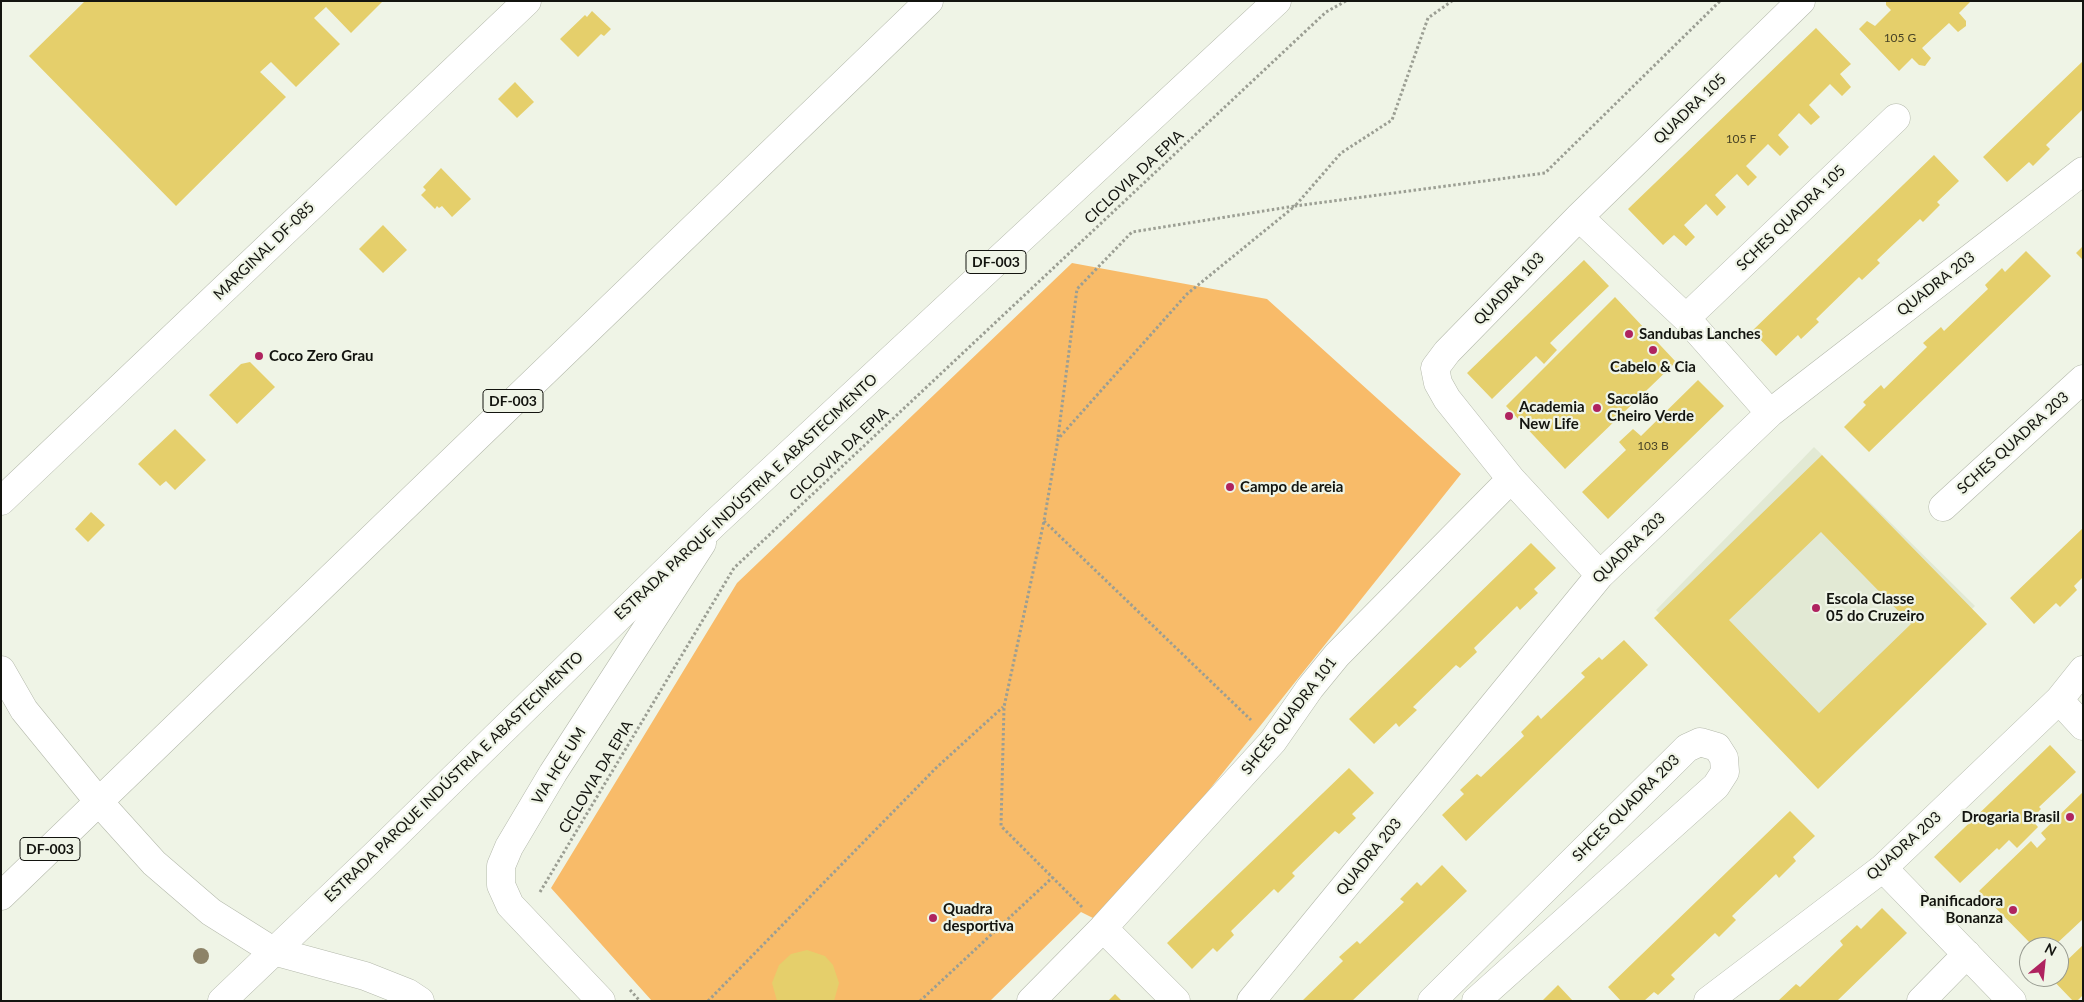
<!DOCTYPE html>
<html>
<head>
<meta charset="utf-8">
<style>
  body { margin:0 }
  #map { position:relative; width:2084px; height:1002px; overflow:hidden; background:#eff4e6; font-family:Lato,sans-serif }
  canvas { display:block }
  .frame { position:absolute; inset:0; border:2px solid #13140f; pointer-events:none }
  .north { position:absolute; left:2019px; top:937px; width:50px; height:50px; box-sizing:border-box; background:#eff4e6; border:1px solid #979a90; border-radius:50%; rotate:28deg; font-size:14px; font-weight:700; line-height:20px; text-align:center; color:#13140f }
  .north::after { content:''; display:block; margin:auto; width:18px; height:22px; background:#af235f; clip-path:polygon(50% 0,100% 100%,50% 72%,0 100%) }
</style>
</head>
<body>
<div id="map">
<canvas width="2084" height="1002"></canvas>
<div class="frame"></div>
<div class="north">N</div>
</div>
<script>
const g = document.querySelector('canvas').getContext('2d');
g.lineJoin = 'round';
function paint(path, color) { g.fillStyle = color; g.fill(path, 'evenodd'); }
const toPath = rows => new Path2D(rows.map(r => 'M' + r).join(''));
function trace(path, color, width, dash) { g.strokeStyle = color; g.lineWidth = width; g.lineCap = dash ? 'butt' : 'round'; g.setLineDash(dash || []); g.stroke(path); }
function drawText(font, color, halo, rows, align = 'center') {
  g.font = font + ' Lato,sans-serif'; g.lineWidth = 4.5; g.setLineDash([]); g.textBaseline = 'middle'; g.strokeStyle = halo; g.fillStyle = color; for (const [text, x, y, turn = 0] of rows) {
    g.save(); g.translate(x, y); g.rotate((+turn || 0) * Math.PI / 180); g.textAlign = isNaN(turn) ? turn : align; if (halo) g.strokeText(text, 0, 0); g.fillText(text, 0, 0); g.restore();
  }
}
paint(toPath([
  [1814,447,1975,606,1811,768,1656,610]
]), '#e2e9d4');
paint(toPath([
  [1072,263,1267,299,1461,474,1103,923,1081,912,990,1001,652,1001,551,888,737,583]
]), '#f8bb69');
paint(toPath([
  [85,1,383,1,351,33,326,7,314,18,340,44,296,87,271,62,260,72,286,97,176,206,29,56],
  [1886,1,1971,1,1959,13,1966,21,1966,26,1958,32,1949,23,1922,48,1931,58,1925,66,1919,65,1912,58,1899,71,1859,29,1867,21,1875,26,1891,10,1886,5],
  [592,11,611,29,604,36,601,34,578,57,560,39,585,15,587,17],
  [1816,28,1851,64,1840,74,1851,87,1842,96,1830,84,1809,105,1820,117,1811,125,1799,113,1778,135,1789,147,1780,156,1768,144,1746,166,1757,177,1748,186,1737,174,1715,195,1726,207,1717,216,1706,204,1684,225,1695,237,1686,246,1674,235,1663,245,1628,209],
  [2083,61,2083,109,2046,145,2050,149,2033,166,2029,162,2007,182,1983,157],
  [515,82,534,102,517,118,498,99],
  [1934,155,1959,181,1937,202,1940,205,1923,222,1920,219,1877,260,1880,263,1862,280,1859,277,1816,319,1819,322,1801,339,1798,335,1776,356,1752,331],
  [441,168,471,199,452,217,442,206,439,208,437,206,435,209,421,195,426,190,423,187],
  [383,225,407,250,383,273,359,249],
  [2083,246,2083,260,2076,253],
  [2026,251,2051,276,1869,452,1844,427,1866,405,1863,402,1881,385,1884,389,1927,347,1923,343,1941,327,1944,331,1988,289,1985,285,2002,268,2005,272],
  [1584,260,1609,286,1550,343,1557,350,1544,364,1536,356,1492,399,1467,373],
  [1615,297,1676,362,1565,469,1506,406],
  [250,362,275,387,237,424,209,395,241,364],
  [1698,380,1724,406,1608,519,1582,492,1626,450,1619,442,1633,429,1641,436],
  [175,429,206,460,175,490,166,481,160,486,138,464],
  [1822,455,1987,624,1818,789,1654,618],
  [1821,532,1911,624,1819,713,1729,620],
  [91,512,105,525,88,542,75,529],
  [2083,528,2083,577,2074,586,2077,590,2060,607,2056,603,2034,624,2010,598],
  [1531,543,1556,568,1534,589,1538,593,1520,610,1517,606,1474,648,1477,652,1460,668,1456,665,1413,707,1417,710,1399,727,1396,723,1374,744,1349,719],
  [1624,640,1648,665,1466,841,1442,815,1464,794,1460,790,1477,774,1481,777,1524,736,1521,732,1538,715,1541,719,1585,677,1581,673,1599,657,1602,660],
  [2050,745,2076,772,2039,807,2041,809,2031,819,2038,827,2017,848,2009,840,1999,850,1997,848,1960,883,1934,857],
  [1349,768,1374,793,1352,814,1356,818,1339,834,1335,831,1292,873,1295,876,1278,893,1274,889,1231,931,1234,935,1217,952,1213,948,1192,969,1167,943],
  [2083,792,2083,919,2053,947,2034,947,1979,891,2031,841,2037,848,2046,839,2041,833],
  [1790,811,1815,836,1793,857,1796,861,1779,878,1776,874,1732,916,1736,920,1719,937,1715,933,1695,952,1671,975,1675,979,1658,995,1654,992,1644,1001,1621,1001,1608,987],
  [1442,865,1467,891,1352,1001,1302,1001,1343,961,1339,957,1357,941,1360,944,1404,902,1400,899,1417,882,1421,886],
  [1882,908,1907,933,1837,1001,1778,1001,1796,984,1800,987,1843,945,1840,941,1857,925,1861,929],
  [2083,945,2083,995,2077,1001,2073,1001,2050,977,2059,977,2059,968],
  [807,950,825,956,833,965,839,983,834,1001,777,1001,772,983,779,965,791,954],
  [1558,985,1573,1001,1542,1001],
  [1115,994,1122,1001,1108,1001]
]), '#e5cf6b');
const minor = toPath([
  [1579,217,1686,318,1770,413],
  [1686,318,1896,118],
  [1943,507,2083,379],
  [1600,575,1511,479,1447,399,1438,383,1435,368,1447,352,1579,217,1801,1],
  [2059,700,2083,726],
  [1883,868,2012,1001],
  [1103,928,1176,1001],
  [1031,1001,1103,928,1273,741,1310,688,1337,655,1511,479],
  [1251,1001,1600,575,1770,413,2083,171],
  [1432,1001,1687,748,1700,742,1717,747,1724,758,1725,772,1716,786,1476,1001],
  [1708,1001,1883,868,2059,700,2083,670],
  [1921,1001,1967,954]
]);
const secondary = toPath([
  [1,501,527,1],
  [1,670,24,710,99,802,154,863,211,912,273,951,365,976,408,993,420,1001],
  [601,1001,510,905,501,885,501,866,509,847,553,773,702,543]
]);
const trunk = toPath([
  [1,896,929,1],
  [222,1001,375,855,715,523,1277,1]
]);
trace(minor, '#b4b9ab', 29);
trace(secondary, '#b4b9ab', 29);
trace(trunk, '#b4b9ab', 29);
trace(toPath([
  [1058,437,1077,289,1132,232,1295,206,1341,153,1392,120,1428,18,1452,1],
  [1044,521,1251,720],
  [540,892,734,568,1326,12,1346,1],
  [1082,907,1001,826,1004,707,1044,521,1058,439,1187,294,1295,206,1545,173,1720,1],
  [630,990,640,1001],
  [708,1001,936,768,1003,707],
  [920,1001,1053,877]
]), '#9b9e93', 3, [2.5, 2.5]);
trace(minor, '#fff', 28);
trace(secondary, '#fff', 28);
trace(trunk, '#fff', 28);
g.fillStyle = '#8d8368';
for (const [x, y] of [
  [201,956]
]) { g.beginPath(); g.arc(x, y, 8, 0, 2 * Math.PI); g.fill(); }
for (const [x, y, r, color] of [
  [1629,334,5,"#af235f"],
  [1653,350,5,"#af235f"],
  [259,356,5,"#af235f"],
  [1597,408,5,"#af235f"],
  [1509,416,5,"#af235f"],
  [1230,487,5,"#af235f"],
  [1816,608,5,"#af235f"],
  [2070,817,5,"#af235f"],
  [2013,910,5,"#af235f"],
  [933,918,5,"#af235f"]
]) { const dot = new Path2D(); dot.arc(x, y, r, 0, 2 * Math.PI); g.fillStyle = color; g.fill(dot); trace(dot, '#eff4e6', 2); }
drawText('12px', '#484326', null, [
  ["105 G",1900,38],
  ["105 F",1741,139],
  ["103 B",1653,446]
]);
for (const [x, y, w] of [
  [996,262,60],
  [513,401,60],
  [50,849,60]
]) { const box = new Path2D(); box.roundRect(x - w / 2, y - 11.5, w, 23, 4); g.fillStyle = '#eff4e6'; g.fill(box); trace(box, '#13140f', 1); }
drawText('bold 14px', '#13140f', null, [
  ["DF-003",996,262],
  ["DF-003",513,401],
  ["DF-003",50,849]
]);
drawText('15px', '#13140f', '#eff4e6', [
  ["QUADRA 105",1690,109,-44],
  ["CICLOVIA DA EPIA",1134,177,-43],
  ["SCHES QUADRA 105",1791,218,-44],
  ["MARGINAL DF-085",264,251,-44],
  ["QUADRA 203",1936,284,-38],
  ["QUADRA 103",1509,289,-46],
  ["SCHES QUADRA 203",2013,443,-42],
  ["CICLOVIA DA EPIA",839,454,-43],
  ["ESTRADA PARQUE INDÚSTRIA E ABASTECIMENTO",746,497,-43],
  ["QUADRA 203",1629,548,-44],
  ["SHCES QUADRA 101",1289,716,-52],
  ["VIA HCE UM",559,766,-58],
  ["ESTRADA PARQUE INDÚSTRIA E ABASTECIMENTO",454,777,-44],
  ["CICLOVIA DA EPIA",596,777,-59],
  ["SHCES QUADRA 203",1626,808,-45],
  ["QUADRA 203",1904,846,-42],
  ["QUADRA 203",1369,857,-51]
]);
drawText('bold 15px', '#13140f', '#eff4e6', [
  ["Sandubas Lanches",1639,334],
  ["Coco Zero Grau",269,356],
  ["Cabelo & Cia",1653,367,"center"],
  ["Sacolão",1607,399],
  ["Cheiro Verde",1607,416],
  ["Academia",1519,407],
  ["New Life",1519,424],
  ["Campo de areia",1240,487],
  ["Escola Classe",1826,599],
  ["05 do Cruzeiro",1826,616],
  ["Drogaria Brasil",2060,817,"right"],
  ["Panificadora",2003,901,"right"],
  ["Bonanza",2003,918,"right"],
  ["Quadra",943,909],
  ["desportiva",943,926]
], 'left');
</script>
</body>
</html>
